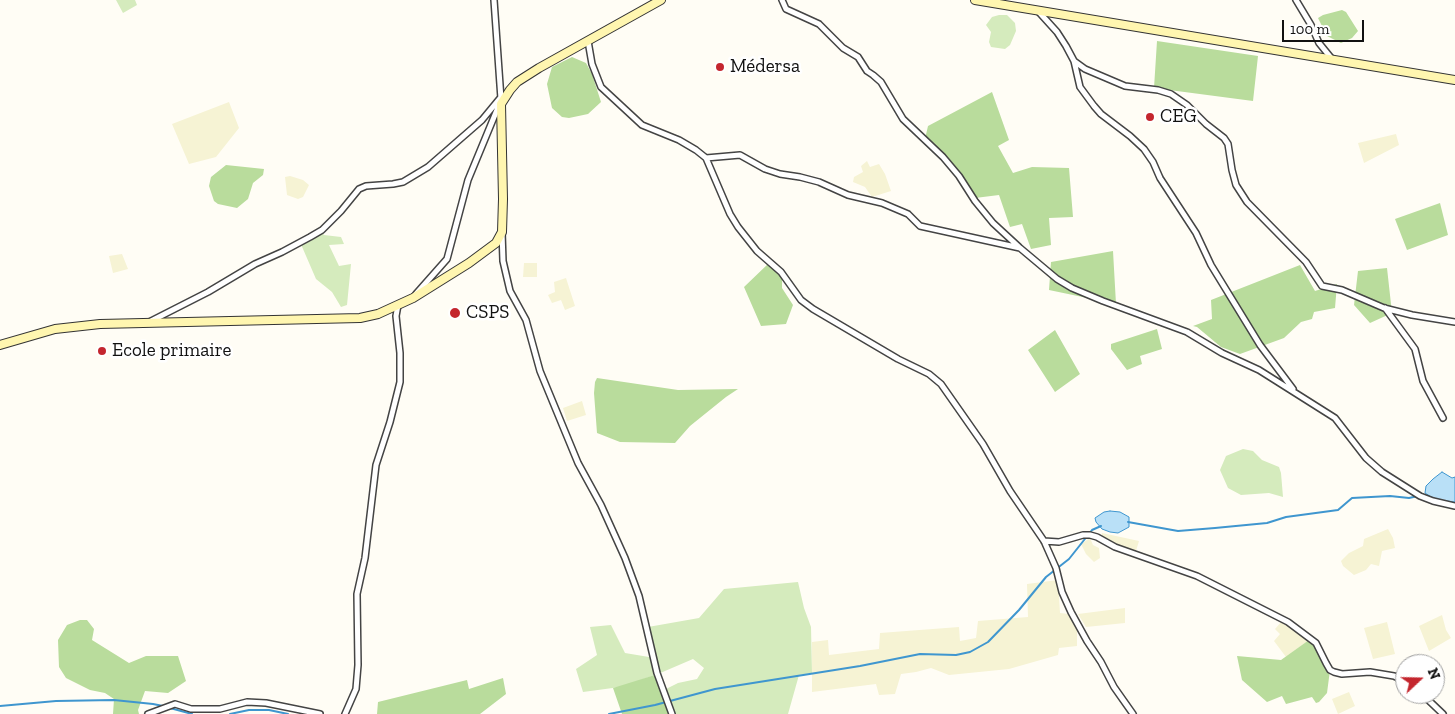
<!DOCTYPE html>
<html>
<head>
<meta charset="utf-8">
<style>
  body { margin:0 }
  #map { position:relative; width:1455px; height:714px; overflow:hidden; background:#fffdf5; font-family:"Zilla Slab",serif }
  canvas { display:block }
  .north { position:absolute; left:1395px; top:654px; width:50px; height:50px; box-sizing:border-box; background:#fff; border:1px solid #a0a0a0; border-radius:50%; rotate:69deg; font-size:14px; font-weight:700; line-height:20px; text-align:center; color:#111 }
  .north::after { content:''; display:block; margin:auto; width:18px; height:22px; background:#c4262e; clip-path:polygon(50% 0,100% 100%,50% 72%,0 100%) }
  .scale { position:absolute; left:1282px; top:20px; width:82px; height:22px; box-sizing:border-box; border:2px solid #111; border-top:0; padding-left:6px; font-size:15px; line-height:18px; white-space:nowrap; color:#111; -webkit-text-stroke:4px #fff; paint-order:stroke }
</style>
</head>
<body>
<div id="map">
<canvas width="1455" height="714"></canvas>
<div class="north">N</div>
<div class="scale">100 m</div>
</div>
<script>
const g = document.querySelector('canvas').getContext('2d');
g.lineJoin = 'round';
function paint(path, color) { g.fillStyle = color; g.fill(path, 'evenodd'); }
const toPath = rows => new Path2D(rows.map(r => 'M' + r).join(''));
function trace(path, color, width, dash) { g.strokeStyle = color; g.lineWidth = width; g.lineCap = dash ? 'butt' : 'round'; g.setLineDash(dash || []); g.stroke(path); }
function drawText(font, color, halo, rows, align = 'center') {
  g.font = font + ' "Zilla Slab",serif'; g.lineWidth = 5; g.setLineDash([]); g.textBaseline = 'middle'; g.strokeStyle = halo; g.fillStyle = color; for (const [text, x, y, turn = 0] of rows) {
    g.save(); g.translate(x, y); g.rotate((+turn || 0) * Math.PI / 180); g.textAlign = isNaN(turn) ? turn : align; if (halo) g.strokeText(text, 0, 0); g.fillText(text, 0, 0); g.restore();
  }
}
paint(toPath([
  [229,102,239,128,216,157,189,164,172,124],
  [1396,134,1399,145,1364,163,1358,143],
  [867,161,870,167,879,164,885,174,891,191,872,197,865,187,853,182,854,177,863,172,861,166],
  [290,176,303,180,309,185,303,197,298,199,287,195,285,177],
  [122,254,128,269,113,273,109,256],
  [524,263,537,263,537,277,523,277],
  [566,278,575,306,565,310,561,300,552,303,548,295,555,292,554,282],
  [582,401,586,415,567,421,563,408],
  [1388,529,1393,538,1395,548,1382,551,1379,566,1371,564,1366,570,1354,575,1343,566,1341,561,1349,553,1363,546,1364,539],
  [1102,533,1139,541,1136,551,1113,544,1101,538],
  [1090,538,1093,545,1099,548,1100,558,1094,562,1086,554,1081,544],
  [1058,580,1060,613,1069,614,1077,629,1077,646,1059,648,1058,655,1009,669,949,675,931,668,916,672,901,674,895,694,879,695,876,684,812,692,812,642,828,640,829,655,879,649,880,633,959,627,960,641,976,638,978,621,1028,617,1027,584],
  [1125,608,1125,623,1086,627,1078,614],
  [1442,615,1446,630,1451,638,1429,651,1419,626],
  [1282,621,1288,624,1308,641,1286,657,1274,641,1280,634,1275,629],
  [1387,622,1395,654,1373,659,1364,628],
  [1349,692,1355,706,1338,714,1332,699]
]), '#f6f3d4');
paint(toPath([
  [116,0,135,0,137,5,123,13],
  [999,15,1007,15,1015,23,1016,31,1010,45,1005,49,991,47,989,42,991,32,986,25,992,17],
  [321,230,324,235,341,237,344,244,329,245,339,266,351,264,347,305,341,307,332,292,316,279,300,242],
  [1243,449,1253,451,1262,460,1279,467,1281,473,1283,497,1269,493,1241,495,1228,488,1220,470,1226,456],
  [798,582,804,608,811,627,812,673,799,675,788,714,673,714,664,690,678,683,697,679,704,668,693,659,658,674,620,687,583,692,576,669,597,655,590,627,611,625,625,653,655,658,648,627,699,618,724,589]
]), '#d5ebbd');
paint(toPath([
  [1342,10,1346,12,1358,31,1352,38,1341,43,1327,36,1318,18,1323,15],
  [1157,41,1258,56,1253,101,1154,88],
  [572,57,586,63,592,74,601,102,588,114,569,118,562,117,552,108,547,84,552,67],
  [992,92,1009,140,998,146,1013,173,1032,167,1069,168,1073,217,1049,218,1051,245,1031,249,1022,224,1010,227,999,195,975,198,934,143,925,139,928,126],
  [226,165,264,169,263,175,253,183,248,199,237,208,218,204,214,201,209,186,211,177],
  [1440,203,1448,235,1407,250,1395,219],
  [1113,251,1116,304,1049,290,1051,262],
  [769,263,779,272,782,279,782,288,793,305,786,324,761,326,744,287],
  [1300,265,1315,291,1337,284,1335,308,1314,312,1312,319,1301,322,1284,338,1240,354,1221,347,1197,327,1193,326,1212,319,1211,300],
  [1387,268,1392,313,1370,323,1354,305,1358,271],
  [1157,329,1162,349,1140,356,1142,364,1127,370,1111,349,1111,344],
  [1055,330,1080,374,1055,392,1028,350],
  [597,378,678,390,738,389,726,397,690,426,675,443,620,442,597,433,594,393,595,382],
  [80,620,87,620,94,629,92,640,129,663,146,656,178,656,186,681,168,693,145,691,138,710,139,714,113,714,114,699,105,693,90,690,66,678,59,667,58,640,67,625],
  [1309,640,1316,646,1330,670,1327,693,1319,702,1316,703,1312,697,1286,704,1282,696,1267,702,1242,680,1237,656,1281,660],
  [658,674,673,714,622,714,613,688],
  [503,678,506,694,480,714,377,714,378,702,467,680,469,689]
]), '#b9dc9c');
const water = toPath([
  [1442,472,1452,478,1455,477,1455,502,1436,500,1425,493,1426,486,1433,479,1442,472],
  [1110,511,1120,512,1129,517,1129,527,1118,533,1110,532,1102,529,1096,522,1095,518,1104,512,1110,511]
]);
paint(water, '#b9e0f7');
trace(water, '#3f96cf', 1);
trace(toPath([
  [1128,522,1178,531,1215,528,1267,523,1286,517,1338,510,1352,498,1390,496,1409,498,1418,496],
  [0,706,56,701,114,700,153,704,163,706],
  [170,708,192,714],
  [230,714,249,710,269,710,288,714],
  [609,714,655,705,715,689,860,666,920,654,956,655,970,652,988,642,1019,610,1046,577,1069,559,1092,530,1101,526]
]), '#3f96cf', 2);
const street = toPath([
  [494,0,501,99],
  [782,0,786,9,819,24,843,48,858,57,867,71,873,75,881,82,903,119,943,157,959,176,975,201,993,223,1019,247],
  [1296,0,1311,25,1319,43,1332,59],
  [1038,11,1057,32,1066,46,1074,61,1080,87,1094,106,1101,114,1130,136,1144,149,1153,162,1160,178,1196,233,1211,265,1260,345,1293,389],
  [588,41,592,64,601,87,642,125,679,140,696,150,706,158,730,214,738,227,757,251,781,272,801,300,813,309,898,359,929,374,941,384,983,444,1010,491,1044,541,1056,568,1062,592,1071,612,1087,641,1101,662,1114,687,1133,714],
  [1074,61,1085,69,1125,86,1158,90,1171,94,1187,105,1206,124,1224,138,1228,144,1232,170,1236,185,1247,202,1306,262,1322,286,1342,290,1384,308,1412,315,1455,322],
  [706,158,740,155,765,169,780,174,800,177,819,182,848,195,882,203,908,214,920,226,1020,248,1057,279,1072,288,1103,301,1187,332,1222,353,1259,370,1335,418,1366,458,1382,472,1420,496,1433,501,1455,506],
  [502,232,503,261,510,291,526,320,540,371,578,463,601,505,625,558,639,596,657,673,672,714],
  [416,294,447,259,468,180,499,105],
  [1385,308,1415,349,1423,381,1443,418],
  [149,322,208,292,255,264,282,252,310,237,322,230,341,211,359,189,366,186,393,184,403,182,428,167,482,120,501,97],
  [1044,541,1059,542,1083,535,1090,535,1097,537,1115,547,1197,576,1288,622,1316,643,1326,663,1330,670,1334,672,1342,674,1370,672,1394,676,1405,681],
  [1422,694,1443,714],
  [148,714,175,704,191,709,220,709,247,702,266,703,320,714],
  [345,714,356,689,358,665,357,594,365,558,376,465,390,422,400,382,400,353,396,316,398,305]
]);
const secondary = toPath([
  [975,0,1455,80],
  [0,345,55,329,100,324,360,318,378,314,413,298,469,263,496,243,502,232,503,199,501,104,510,90,517,82,539,68,661,0]
]);
trace(street, '#444', 8);
trace(secondary, '#333', 10);
trace(street, '#fff', 5);
trace(secondary, '#fff6b0', 8);
for (const [x, y, r, color] of [
  [720,67,5,"#c4262e"],
  [1150,117,5,"#c4262e"],
  [455,313,6,"#c4262e"],
  [102,351,5,"#c4262e"]
]) { const dot = new Path2D(); dot.arc(x, y, r, 0, 2 * Math.PI); g.fillStyle = color; g.fill(dot); trace(dot, '#fff', 2); }
drawText('19px', '#111', '#fff', [
  ["Médersa",730,67],
  ["CEG",1160,117],
  ["CSPS",466,313],
  ["Ecole primaire",112,351]
], 'left');
</script>
</body>
</html>
